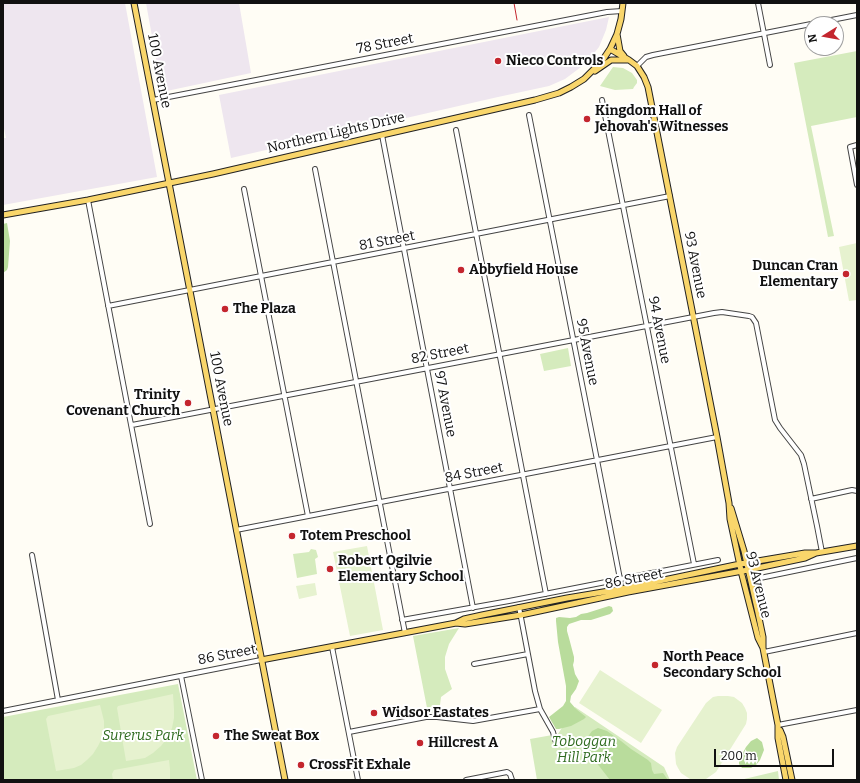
<!DOCTYPE html>
<html>
<head>
<meta charset="utf-8">
<style>
  body { margin:0 }
  #map { position:relative; width:860px; height:783px; overflow:hidden; background:#fffdf5; font-family:Bitter,serif }
  canvas { display:block }
  .frame { position:absolute; inset:0; border:4px solid #111; pointer-events:none }
  .north { position:absolute; left:804px; top:16px; width:40px; height:40px; box-sizing:border-box; background:#fff; border:1px solid #a0a0a0; border-radius:50%; rotate:259deg; font-size:11px; font-weight:700; line-height:16px; text-align:center; color:#111 }
  .north::after { content:''; display:block; margin:auto; width:14px; height:18px; background:#c4262e; clip-path:polygon(50% 0,100% 100%,50% 72%,0 100%) }
  .scale { position:absolute; left:714px; top:749px; width:120px; height:18px; box-sizing:border-box; border:2px solid #111; border-top:0; padding-left:5px; font-size:12px; line-height:14px; white-space:nowrap; color:#111; -webkit-text-stroke:3px #fff; paint-order:stroke }
</style>
</head>
<body>
<div id="map">
<canvas width="860" height="783"></canvas>
<div class="frame"></div>
<div class="north">N</div>
<div class="scale">200 m</div>
</div>
<script>
const g = document.querySelector('canvas').getContext('2d');
g.lineJoin = 'round';
function paint(path, color) { g.fillStyle = color; g.fill(path, 'evenodd'); }
const toPath = rows => new Path2D(rows.map(r => 'M' + r).join(''));
function trace(path, color, width, dash) { g.strokeStyle = color; g.lineWidth = width; g.lineCap = dash ? 'butt' : 'round'; g.setLineDash(dash || []); g.stroke(path); }
function drawText(font, color, halo, rows, align = 'center') {
  g.font = font + ' Bitter,serif'; g.lineWidth = 4; g.setLineDash([]); g.textBaseline = 'middle'; g.strokeStyle = halo; g.fillStyle = color; for (const [text, x, y, turn = 0] of rows) {
    g.save(); g.translate(x, y); g.rotate((+turn || 0) * Math.PI / 180); g.textAlign = isNaN(turn) ? turn : align; if (halo) g.strokeText(text, 0, 0); g.fillText(text, 0, 0); g.restore();
  }
}
paint(toPath([
  [3,3,125,3,157,177,3,205,3,138,6,138,3,124],
  [146,3,239,3,251,73,162,92],
  [609,17,606,30,599,47,591,57,581,67,565,79,549,86,498,97,231,158,219,95]
]), '#eee6ef');
paint(toPath([
  [857,51,857,117,811,126,834,236,828,237,794,63],
  [613,67,623,68,632,73,637,80,637,83,634,87,633,89,615,90,600,86],
  [568,348,571,366,544,371,540,354],
  [311,549,316,550,318,557,315,559,317,574,297,578,293,554,309,552],
  [459,628,449,644,445,657,445,669,452,689,441,697,439,713,428,713,413,636],
  [178,684,197,780,3,780,3,717],
  [575,707,664,767,670,780,537,780,530,739,558,734],
  [778,771,779,780,740,780]
]), '#d5ebbd');
paint(toPath([
  [7,223,10,241,8,267,7,270,3,273,3,224],
  [609,606,612,607,613,611,610,614,591,620,581,620,569,624,567,627,567,631,569,638,574,657,574,661,573,665,575,674,579,681,576,689,571,696,570,702,576,709,586,717,584,719,571,726,559,729,556,729,549,717,563,706,566,701,566,686,558,642,556,621,556,618,559,617,570,618,576,617,581,614,587,613],
  [598,728,607,731,621,741,631,749,648,760,651,763,652,770,654,774,663,773,668,780,610,780,589,753,587,747,587,738,592,731],
  [757,738,762,742,764,750,760,760,756,765,751,768,742,768,739,764,739,760,746,747,751,741]
]), '#b9dc9c');
paint(toPath([
  [857,243,857,300,849,301,839,247],
  [367,546,383,630,350,636,333,552],
  [315,583,317,595,299,599,296,586],
  [600,670,662,710,641,743,579,703],
  [173,694,174,709,174,718,172,728,168,737,161,746,153,753,145,758,126,761,117,708,118,706],
  [718,696,728,696,734,697,742,703,745,708,747,713,747,719,746,724,716,772,706,779,701,780,690,779,681,773,678,768,676,764,675,753,677,747,706,703,713,697],
  [100,705,104,721,104,729,102,738,98,746,93,754,87,760,81,765,74,768,56,771,46,719,48,716],
  [169,760,170,769,170,780,113,780,112,774,114,770]
]), '#e6f2cf');
const minor = toPath([
  [758,3,770,65],
  [637,66,646,57,653,55,857,15],
  [153,100,607,12,622,11],
  [602,100,694,564],
  [529,115,597,460,620,579,621,591],
  [456,130,546,594],
  [382,135,473,608],
  [857,145,850,147,857,185],
  [315,169,405,633],
  [244,189,308,516],
  [88,200,150,524],
  [108,306,670,196],
  [132,425,714,313,722,312,749,316,752,317,756,323,775,420,780,428,801,455,804,464,817,526,822,552],
  [811,499,852,490,857,491],
  [236,530,717,437],
  [32,555,58,700],
  [760,578,857,558],
  [519,607,535,691,540,709,553,732,555,740],
  [402,620,509,601,718,560],
  [332,647,358,780],
  [764,652,857,633],
  [474,664,528,654],
  [181,676,202,780],
  [3,711,261,660],
  [778,725,857,710],
  [349,732,426,717,437,717,473,721,540,709],
  [466,780,507,772,510,774,512,780]
]);
const major = toPath([
  [134,3,285,780],
  [617,34,620,51,624,56],
  [610,49,629,60,637,66,644,77,648,87,717,437,729,503,730,519,742,575,758,638,763,648],
  [595,71,611,60,628,60],
  [3,215,88,200,213,174,382,135,535,100,559,93,571,87,584,79,602,61,610,49,617,34,621,19,623,3],
  [731,508,744,551,758,613,763,637,763,648,778,725,778,738,786,780],
  [456,623,465,624,521,615,628,592,748,570,805,558,816,553,857,546],
  [261,660,456,623,464,619,482,615,567,598,621,589,740,564,805,553,816,553],
  [780,730,783,737,792,780]
]);
trace(minor, '#444', 6);
trace(major, '#222', 7);
trace(minor, '#fff', 4);
trace(major, '#f9d66b', 5);
trace(toPath([
  [514,3,517,20]
]), '#c4262e', 1);
for (const [x, y, r, color] of [
  [498,61,4,"#c4262e"],
  [587,119,4,"#c4262e"],
  [461,270,4,"#c4262e"],
  [846,274,4,"#c4262e"],
  [225,309,4,"#c4262e"],
  [188,403,4,"#c4262e"],
  [292,536,4,"#c4262e"],
  [330,569,4,"#c4262e"],
  [655,665,4,"#c4262e"],
  [374,713,4,"#c4262e"],
  [216,736,4,"#c4262e"],
  [420,743,4,"#c4262e"],
  [301,765,4,"#c4262e"]
]) { const dot = new Path2D(); dot.arc(x, y, r, 0, 2 * Math.PI); g.fillStyle = color; g.fill(dot); trace(dot, '#fff', 1.5); }
drawText('14px', '#111', '#fff', [
  ["78 Street",385,44,-11],
  ["100 Avenue",159,71,79],
  ["Northern Lights Drive",336,133,-13],
  ["81 Street",387,241,-11],
  ["93 Avenue",695,265,79],
  ["94 Avenue",659,330,79],
  ["95 Avenue",587,352,79],
  ["82 Street",440,354,-11],
  ["100 Avenue",221,389,79],
  ["97 Avenue",445,404,79],
  ["84 Street",474,473,-11],
  ["86 Street",634,579,-11],
  ["93 Avenue",758,585,76],
  ["86 Street",227,655,-11]
]);
drawText('bold 14px', '#111', '#fff', [
  ["Nieco Controls",506,61],
  ["Kingdom Hall of",595,111],
  ["Jehovah's Witnesses",595,127],
  ["Duncan Cran",838,266,"right"],
  ["Elementary",838,282,"right"],
  ["Abbyfield House",469,270],
  ["The Plaza",233,309],
  ["Trinity",180,395,"right"],
  ["Covenant Church",180,411,"right"],
  ["Totem Preschool",300,536],
  ["Robert Ogilvie",338,561],
  ["Elementary School",338,577],
  ["North Peace",663,657],
  ["Secondary School",663,673],
  ["Widsor Eastates",382,713],
  ["The Sweat Box",224,736],
  ["Hillcrest A",428,743],
  ["CrossFit Exhale",309,765]
], 'left');
drawText('italic 14px', '#2f6b1f', '#fff', [
  ["Surerus Park",143,736],
  ["Toboggan",584,742],
  ["Hill Park",584,758]
]);
</script>
</body>
</html>
